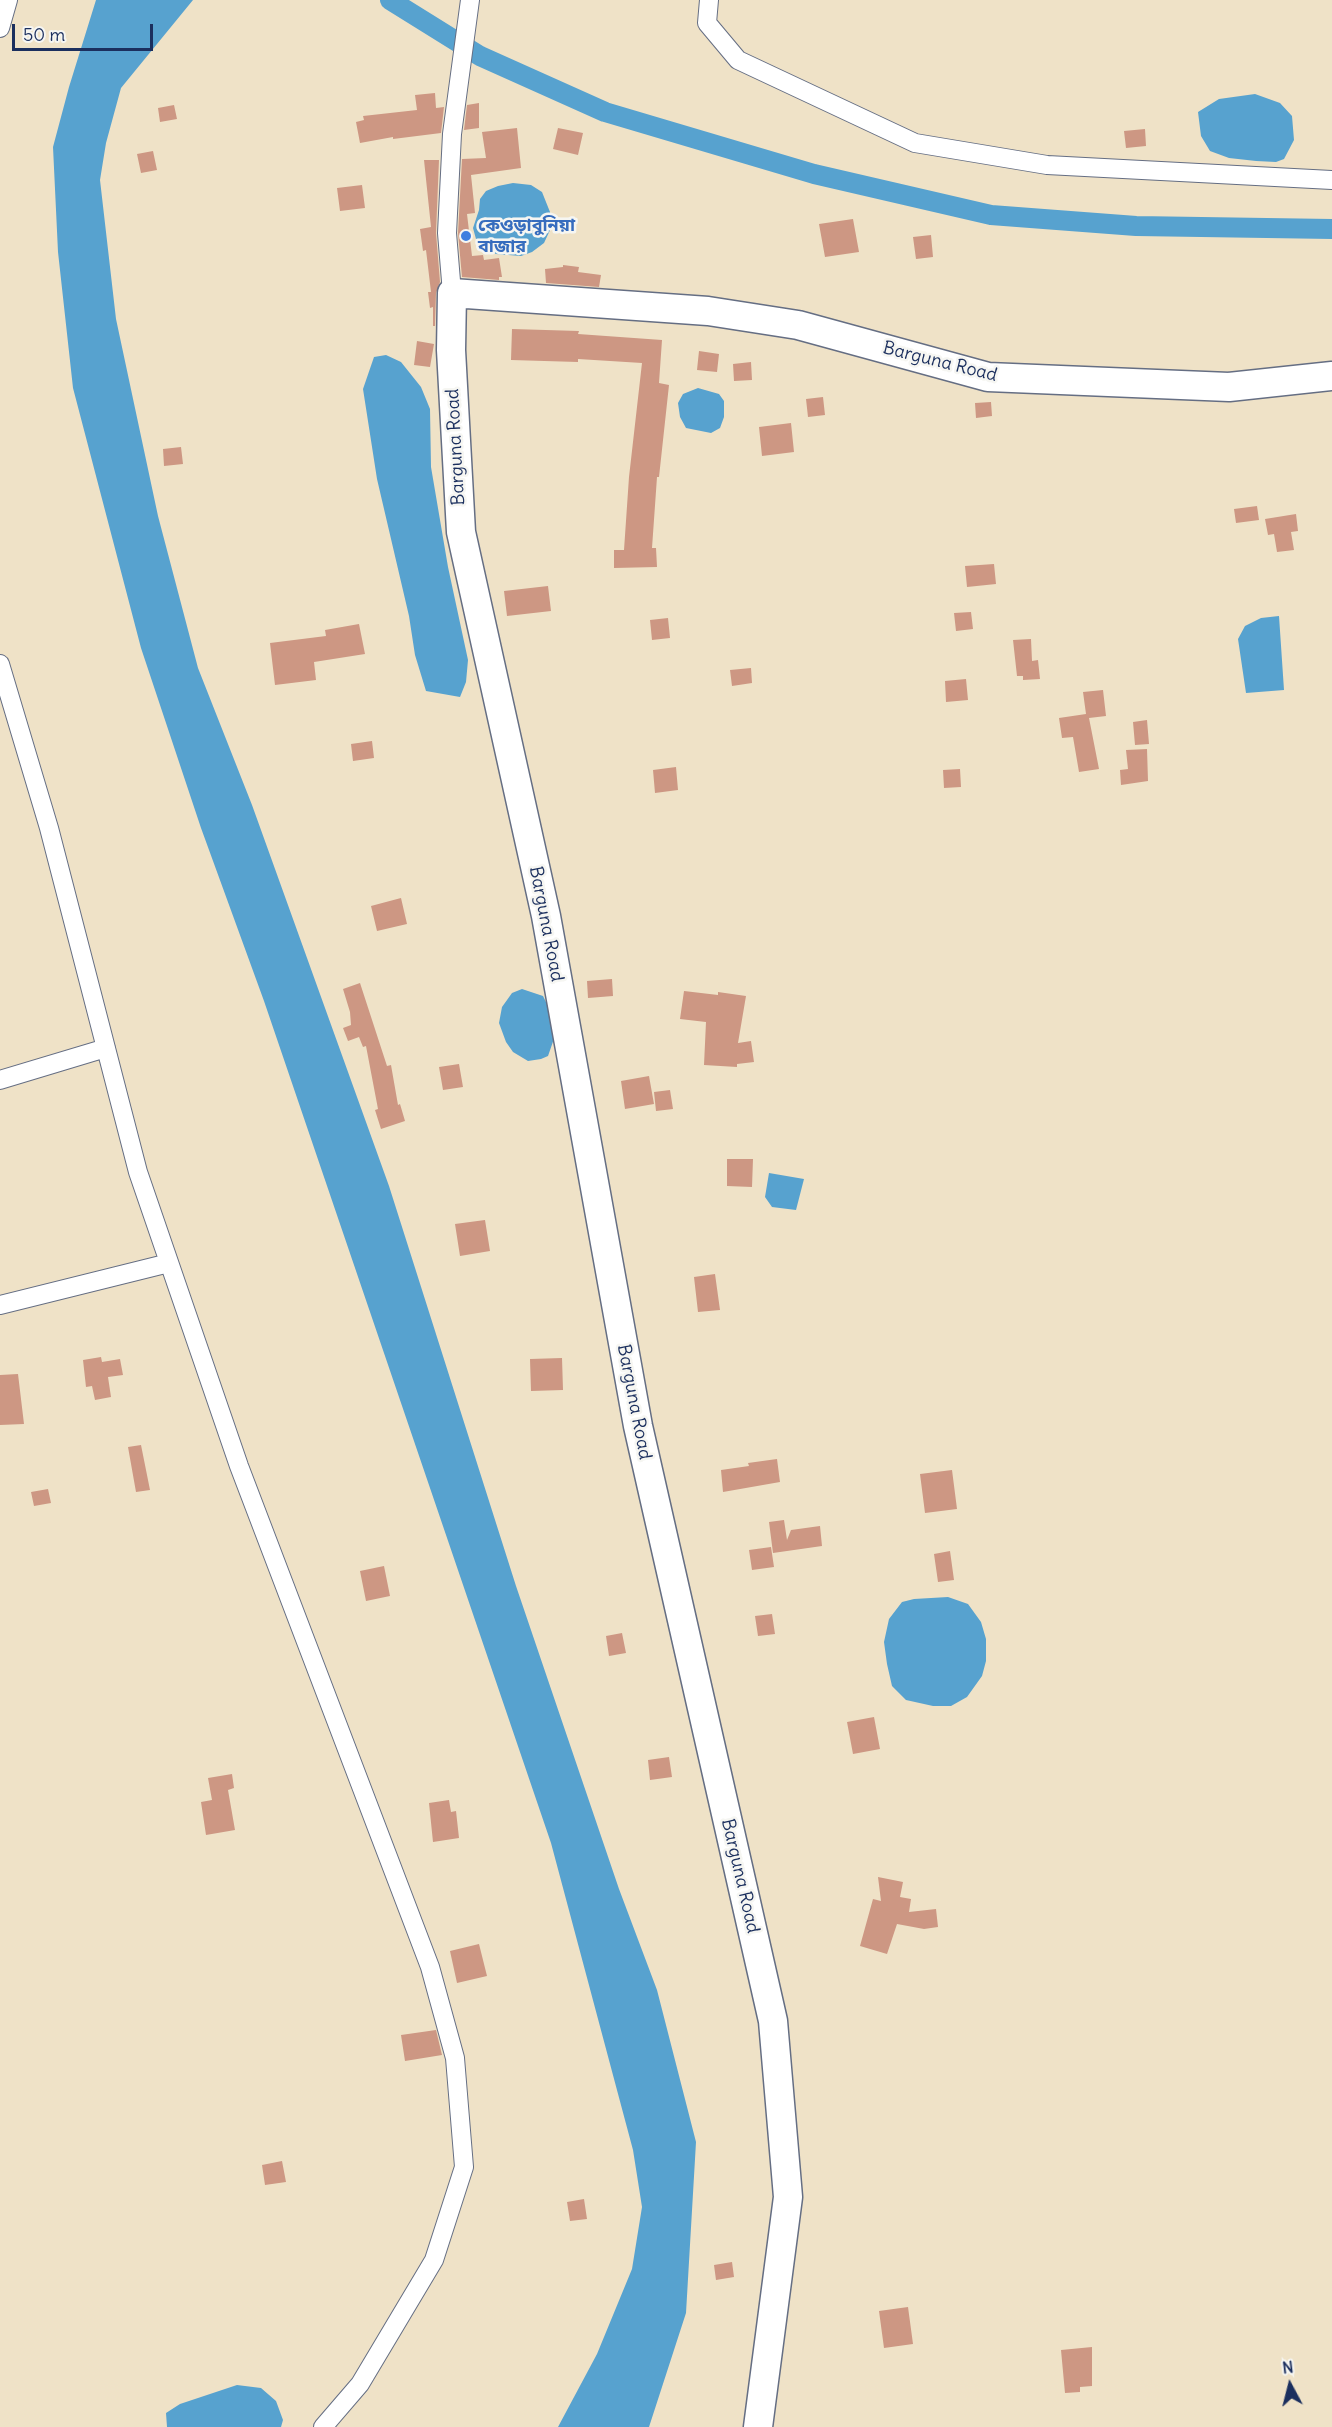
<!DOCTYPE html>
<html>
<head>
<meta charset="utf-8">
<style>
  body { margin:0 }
  #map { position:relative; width:1332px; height:2427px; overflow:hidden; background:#efe2c7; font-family:Delius,sans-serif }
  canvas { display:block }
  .north { position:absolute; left:1260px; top:2355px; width:60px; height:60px; -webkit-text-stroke:4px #f6f6f2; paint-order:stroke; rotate:353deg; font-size:16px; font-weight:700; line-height:24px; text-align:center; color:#1b2f5e }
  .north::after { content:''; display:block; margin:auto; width:21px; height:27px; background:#1b2f5e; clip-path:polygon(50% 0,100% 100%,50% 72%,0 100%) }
  .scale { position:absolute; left:12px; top:24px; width:141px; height:27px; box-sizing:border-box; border:3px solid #1b2f5e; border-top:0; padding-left:8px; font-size:18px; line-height:21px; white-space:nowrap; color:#1b2f5e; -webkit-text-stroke:4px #f6f6f2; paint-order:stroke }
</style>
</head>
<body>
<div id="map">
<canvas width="1332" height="2427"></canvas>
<div class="north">N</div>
<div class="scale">50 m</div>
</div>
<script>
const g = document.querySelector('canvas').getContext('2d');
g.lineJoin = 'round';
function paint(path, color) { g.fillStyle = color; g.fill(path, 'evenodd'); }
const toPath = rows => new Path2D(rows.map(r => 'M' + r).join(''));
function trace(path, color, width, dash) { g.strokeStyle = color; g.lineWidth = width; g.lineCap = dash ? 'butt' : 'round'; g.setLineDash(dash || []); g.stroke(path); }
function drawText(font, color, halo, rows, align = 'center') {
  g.font = font + ' Delius,"Noto Sans Bengali",sans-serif'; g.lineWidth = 5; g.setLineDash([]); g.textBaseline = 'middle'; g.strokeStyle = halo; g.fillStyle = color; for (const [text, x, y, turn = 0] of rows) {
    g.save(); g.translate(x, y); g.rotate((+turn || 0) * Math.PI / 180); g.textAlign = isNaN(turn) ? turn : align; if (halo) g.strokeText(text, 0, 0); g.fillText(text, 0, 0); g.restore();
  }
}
paint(toPath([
  [96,0,193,0,121,88,106,143,100,180,116,319,158,516,198,668,252,805,389,1186,516,1586,619,1889,657,1990,696,2142,686,2313,649,2427,558,2427,597,2354,632,2269,642,2207,633,2150,551,1843,264,1001,201,828,141,648,73,388,58,252,53,147,69,87],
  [1255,94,1280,103,1292,116,1294,140,1284,159,1276,162,1256,161,1229,158,1210,151,1201,136,1198,112,1219,99],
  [513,183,531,185,542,192,550,212,551,228,544,243,532,252,521,256,496,254,487,249,476,239,473,228,479,210,480,199,486,191,498,186],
  [386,355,401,362,421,387,430,409,431,467,448,567,468,660,466,682,460,697,426,691,415,655,409,616,377,479,363,389,374,357],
  [698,388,719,394,724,401,724,417,720,428,711,433,686,428,680,417,678,403,683,394],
  [1279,616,1284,690,1246,693,1238,639,1245,626,1261,618],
  [522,989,543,996,551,1012,556,1033,548,1056,541,1059,528,1061,513,1052,506,1042,499,1023,502,1007,512,993],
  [769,1173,804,1179,796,1210,772,1207,765,1197],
  [948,1597,968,1604,981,1622,986,1639,986,1661,982,1676,967,1697,951,1706,933,1706,906,1700,892,1686,887,1664,884,1642,889,1619,902,1602,914,1599],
  [237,2385,261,2388,276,2401,283,2420,281,2427,167,2427,166,2413,180,2404]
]), '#57a2cf');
trace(toPath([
  [390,0,480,56,605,112,814,174,991,215,1136,226,1332,229]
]), '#57a2cf', 20);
paint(toPath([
  [435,93,436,108,444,107,441,133,393,139,393,137,360,143,356,122,364,120,363,116,417,110,415,95],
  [479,103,479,128,464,130,467,105],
  [174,105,177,119,160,122,158,108],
  [517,128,521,168,471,175,475,213,467,214,472,256,483,255,484,260,499,258,502,277,499,277,499,280,462,277,458,233,462,159,486,158,482,132],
  [558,128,583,133,578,155,553,149],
  [1145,129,1146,146,1126,148,1124,131],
  [153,151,157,170,141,173,137,154],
  [424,160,439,160,436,233,440,282,436,293,435,326,433,326,433,307,430,308,428,292,431,292,426,250,423,251,420,229,431,227],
  [362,185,365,208,340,211,337,188],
  [853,219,859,252,825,257,819,224],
  [931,235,933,257,916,259,913,237],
  [563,265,579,267,578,272,601,275,599,287,546,283,545,269,563,267],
  [512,329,579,331,578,334,662,340,659,383,669,385,659,477,657,477,652,548,656,548,657,567,614,568,614,550,624,550,629,477,642,363,578,359,578,362,511,360],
  [417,341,434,344,430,367,414,365],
  [699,351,719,354,717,372,697,370],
  [751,362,752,380,734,381,733,364],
  [823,397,825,415,808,417,806,399],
  [991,402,992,416,976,418,975,403],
  [791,423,794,452,762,456,759,427],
  [181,447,183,464,164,466,163,449],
  [1257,506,1259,520,1236,523,1234,509],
  [1296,514,1298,531,1291,532,1294,550,1277,552,1274,534,1268,535,1265,519],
  [994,564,996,584,967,587,965,566],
  [548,586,551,611,507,616,504,591],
  [971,612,973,629,956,631,954,613],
  [668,618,670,638,652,640,650,620],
  [359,624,365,654,314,662,316,680,275,685,270,643,326,636,325,630],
  [1031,639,1032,661,1038,660,1040,679,1023,680,1023,676,1017,676,1013,640],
  [751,668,752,683,732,686,730,670],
  [966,679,968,700,946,702,945,681],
  [1103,690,1106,716,1089,718,1099,769,1079,772,1073,737,1062,738,1059,718,1086,714,1083,692],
  [1147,720,1149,744,1135,745,1133,722],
  [372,741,374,758,353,761,351,744],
  [1147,749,1148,781,1121,785,1120,770,1128,769,1126,750],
  [676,767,678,790,655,793,653,770],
  [960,769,961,787,944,788,943,770],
  [401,898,407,924,377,931,371,906],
  [612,979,613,996,588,998,587,981],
  [360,983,387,1066,391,1065,398,1105,400,1104,405,1121,381,1129,375,1110,378,1109,366,1046,363,1047,359,1037,348,1041,343,1028,351,1025,350,1012,343,989],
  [684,991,718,995,718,992,746,996,738,1043,751,1041,754,1062,737,1064,737,1067,704,1065,706,1022,680,1019],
  [459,1064,463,1087,443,1090,439,1067],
  [649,1076,654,1104,625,1109,621,1081],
  [670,1090,673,1109,656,1111,654,1092],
  [727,1159,753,1159,752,1187,727,1186],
  [485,1220,490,1251,460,1256,455,1224],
  [715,1274,720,1310,698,1312,694,1277],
  [101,1357,102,1362,120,1359,123,1375,108,1377,111,1397,95,1400,92,1386,86,1387,83,1360],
  [562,1358,563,1390,531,1391,530,1359],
  [18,1374,24,1424,0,1425,0,1375],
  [141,1445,150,1490,136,1492,128,1447],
  [777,1459,780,1482,723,1492,721,1470,749,1466,748,1463],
  [952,1470,957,1509,925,1513,920,1474],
  [48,1489,51,1503,34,1506,31,1492],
  [784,1520,787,1540,791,1530,820,1526,822,1546,773,1553,769,1522],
  [771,1547,774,1567,752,1570,749,1550],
  [950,1551,954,1580,938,1582,934,1554],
  [384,1566,390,1596,366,1601,360,1571],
  [772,1614,775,1634,758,1636,755,1616],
  [622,1633,626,1653,609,1656,606,1636],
  [874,1717,880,1749,853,1754,847,1722],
  [669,1757,672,1777,650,1780,648,1760],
  [232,1774,234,1788,228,1790,235,1830,206,1835,201,1802,212,1800,208,1778],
  [449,1800,451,1812,456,1811,459,1838,433,1842,429,1803],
  [878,1877,903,1882,900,1897,911,1899,909,1912,936,1909,938,1927,924,1929,897,1924,887,1954,860,1946,873,1899,881,1901],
  [479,1944,487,1976,457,1983,450,1951],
  [436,2030,442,2055,405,2061,401,2035],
  [282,2161,286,2182,265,2185,262,2165],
  [584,2199,587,2219,570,2221,567,2202],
  [732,2262,734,2277,716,2280,714,2265],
  [908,2307,913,2344,884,2348,879,2311],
  [1092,2347,1092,2386,1080,2387,1080,2392,1065,2393,1061,2350]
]), '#cd9783');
const street = toPath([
  [709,0,707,23,738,60,915,143,1047,165,1332,180],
  [0,28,8,0],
  [452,293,447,233,452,134,470,0],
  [0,664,49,828,138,1172,239,1466,430,1967,455,2058,464,2167,434,2260,360,2384,323,2427],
  [0,1080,106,1048],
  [0,1305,169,1263]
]);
const primary = toPath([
  [758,2427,788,2197,773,2021,638,1426,546,916,461,532,451,350,452,293,708,311,798,325,988,377,1229,387,1332,376]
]);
trace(street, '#656e83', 20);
trace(primary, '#656e83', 31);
trace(street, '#fff', 18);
trace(primary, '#fff', 28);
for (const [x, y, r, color] of [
  [466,236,6,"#3f7fe0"]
]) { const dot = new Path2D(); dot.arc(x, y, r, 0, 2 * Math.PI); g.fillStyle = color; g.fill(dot); trace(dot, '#f6f6f2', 2); }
drawText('bold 18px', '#366cbe', '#f6f6f2', [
  ["কেওড়াবুনিয়া",478,226],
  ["বাজার",478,247]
], 'left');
drawText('18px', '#1b2f5e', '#f6f6f2', [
  ["Barguna Road",940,362,14],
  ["Barguna Road",456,447,-93],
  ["Barguna Road",546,924,79],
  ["Barguna Road",634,1402,79],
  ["Barguna Road",740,1876,77]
]);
</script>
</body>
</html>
